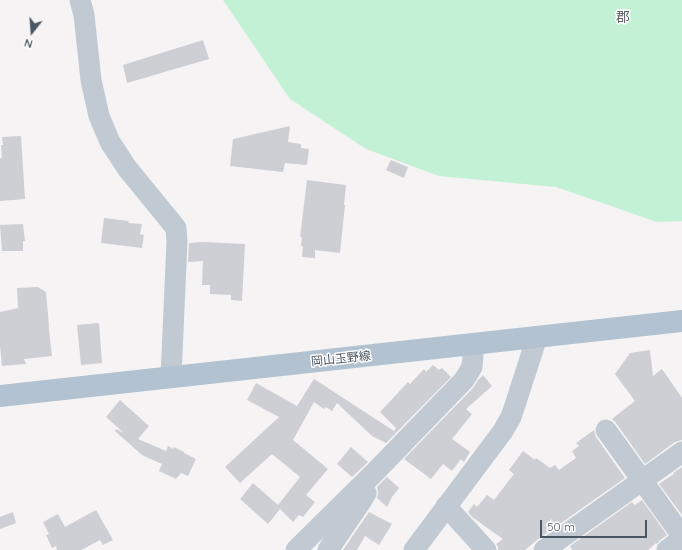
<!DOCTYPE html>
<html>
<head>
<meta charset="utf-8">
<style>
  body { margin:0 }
  #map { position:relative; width:682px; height:550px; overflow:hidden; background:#f5f3f3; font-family:Quicksand,sans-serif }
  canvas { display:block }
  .north { position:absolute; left:12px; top:12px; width:40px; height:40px; -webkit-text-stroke:3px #fff; paint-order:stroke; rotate:197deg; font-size:11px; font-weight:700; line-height:16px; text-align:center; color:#4a5661 }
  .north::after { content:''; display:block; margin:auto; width:14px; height:18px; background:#4a5661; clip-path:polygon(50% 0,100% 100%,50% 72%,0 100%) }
  .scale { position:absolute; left:540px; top:520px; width:107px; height:18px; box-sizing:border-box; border:2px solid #4a5661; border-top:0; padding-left:5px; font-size:12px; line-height:14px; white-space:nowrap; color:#4a5661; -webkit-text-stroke:3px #fff; paint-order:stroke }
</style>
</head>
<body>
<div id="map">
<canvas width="682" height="550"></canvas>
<div class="north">N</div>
<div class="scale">50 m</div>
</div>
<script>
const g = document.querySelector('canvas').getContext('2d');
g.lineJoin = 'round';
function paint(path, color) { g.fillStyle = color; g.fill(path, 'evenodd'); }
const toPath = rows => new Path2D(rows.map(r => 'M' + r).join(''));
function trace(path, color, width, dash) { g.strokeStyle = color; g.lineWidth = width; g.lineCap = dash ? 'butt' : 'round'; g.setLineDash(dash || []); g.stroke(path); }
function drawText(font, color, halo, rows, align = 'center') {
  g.font = font + ' Quicksand,"Noto Sans JP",sans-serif'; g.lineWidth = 3; g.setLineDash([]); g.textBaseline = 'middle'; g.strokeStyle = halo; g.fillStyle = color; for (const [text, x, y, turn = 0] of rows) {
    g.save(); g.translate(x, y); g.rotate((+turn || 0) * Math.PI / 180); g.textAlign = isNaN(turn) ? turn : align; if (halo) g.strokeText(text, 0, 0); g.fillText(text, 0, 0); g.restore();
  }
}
paint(toPath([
  [223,0,682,0,682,221,657,222,556,187,439,176,366,149,290,99]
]), '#c3f1d5');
paint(toPath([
  [203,40,209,59,127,83,123,65],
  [290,126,288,142,301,144,301,148,309,149,307,165,285,163,283,172,230,166,233,139],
  [21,136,25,199,0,201,0,158,2,158,1,145,3,145,2,137],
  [391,160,408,167,404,178,386,170],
  [307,180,346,185,344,205,345,205,340,253,315,250,315,258,302,257,303,246,301,246,302,237,300,237],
  [104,218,129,221,128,223,142,224,140,234,144,235,142,248,101,243],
  [23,224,25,241,23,241,23,251,2,251,0,225],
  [202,242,245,244,242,301,231,300,231,295,210,294,210,285,202,285,203,261,188,262,189,243],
  [38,287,46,292,49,326,48,328,49,327,49,330,52,356,24,359,26,364,2,366,0,345,0,312,18,308,17,288],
  [99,323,102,363,81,365,77,325],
  [650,350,653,376,662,369,682,398,682,440,675,442,645,464,616,423,612,419,622,411,635,401,615,374,630,353],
  [433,365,439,370,442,368,451,377,386,443,372,436,337,403,332,411,326,407,324,409,314,402,293,440,328,469,306,495,315,502,303,517,299,515,293,522,280,509,268,524,240,499,253,483,278,505,300,477,272,454,240,483,225,467,279,417,247,400,256,383,297,406,314,379,394,431,396,428,380,412,408,382,410,384,424,369,426,372],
  [483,375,492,386,466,409,472,414,452,439,470,452,464,462,461,459,452,471,443,464,431,479,404,459,473,388,478,380],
  [120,400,149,426,138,439,166,451,168,446,173,449,174,447,184,452,184,453,196,459,188,476,181,473,176,479,159,471,162,464,142,455,115,431,116,429,124,433,106,417],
  [594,430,596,437,625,478,537,540,525,550,498,550,498,547,496,544,503,539,472,517,468,512,474,504,477,507,487,495,494,500,514,474,509,470,523,451,535,460,536,458,550,468,555,465,559,470,576,458,572,451,579,446,576,443],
  [351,447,368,462,352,477,337,464],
  [682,467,682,515,659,484,674,474,673,473],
  [387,477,399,488,392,497,387,507,377,498,378,493,377,487],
  [642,500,667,535,660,540,657,544,656,543,648,550,572,550,570,546,632,502,635,505],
  [96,510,113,540,103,545,100,540,81,550,57,550,56,546,52,548,46,535,49,534,43,522,58,514,65,527],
  [13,512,16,523,0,529,0,517],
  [369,512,392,524,379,545,365,536,357,550,343,550]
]), '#cdcfd5');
trace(toPath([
  [80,0,84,15,91,80,99,116,110,142,127,168,176,228,177,241,171,377],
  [606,430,682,536],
  [446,506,486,550],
  [296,550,377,470,464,380,472,367,474,344],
  [328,550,362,500,366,493],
  [414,550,503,431,511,417,516,402,537,337],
  [544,550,682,452],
  [667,550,682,539]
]), '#c1cad2', 21);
trace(toPath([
  [0,396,682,321]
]), '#b3c2d1', 22);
drawText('12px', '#4a5661', '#fff', [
  ["岡山玉野線",341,359,-6]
]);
drawText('14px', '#5f6368', '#fff', [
  ["郡",623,18]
]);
</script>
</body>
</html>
